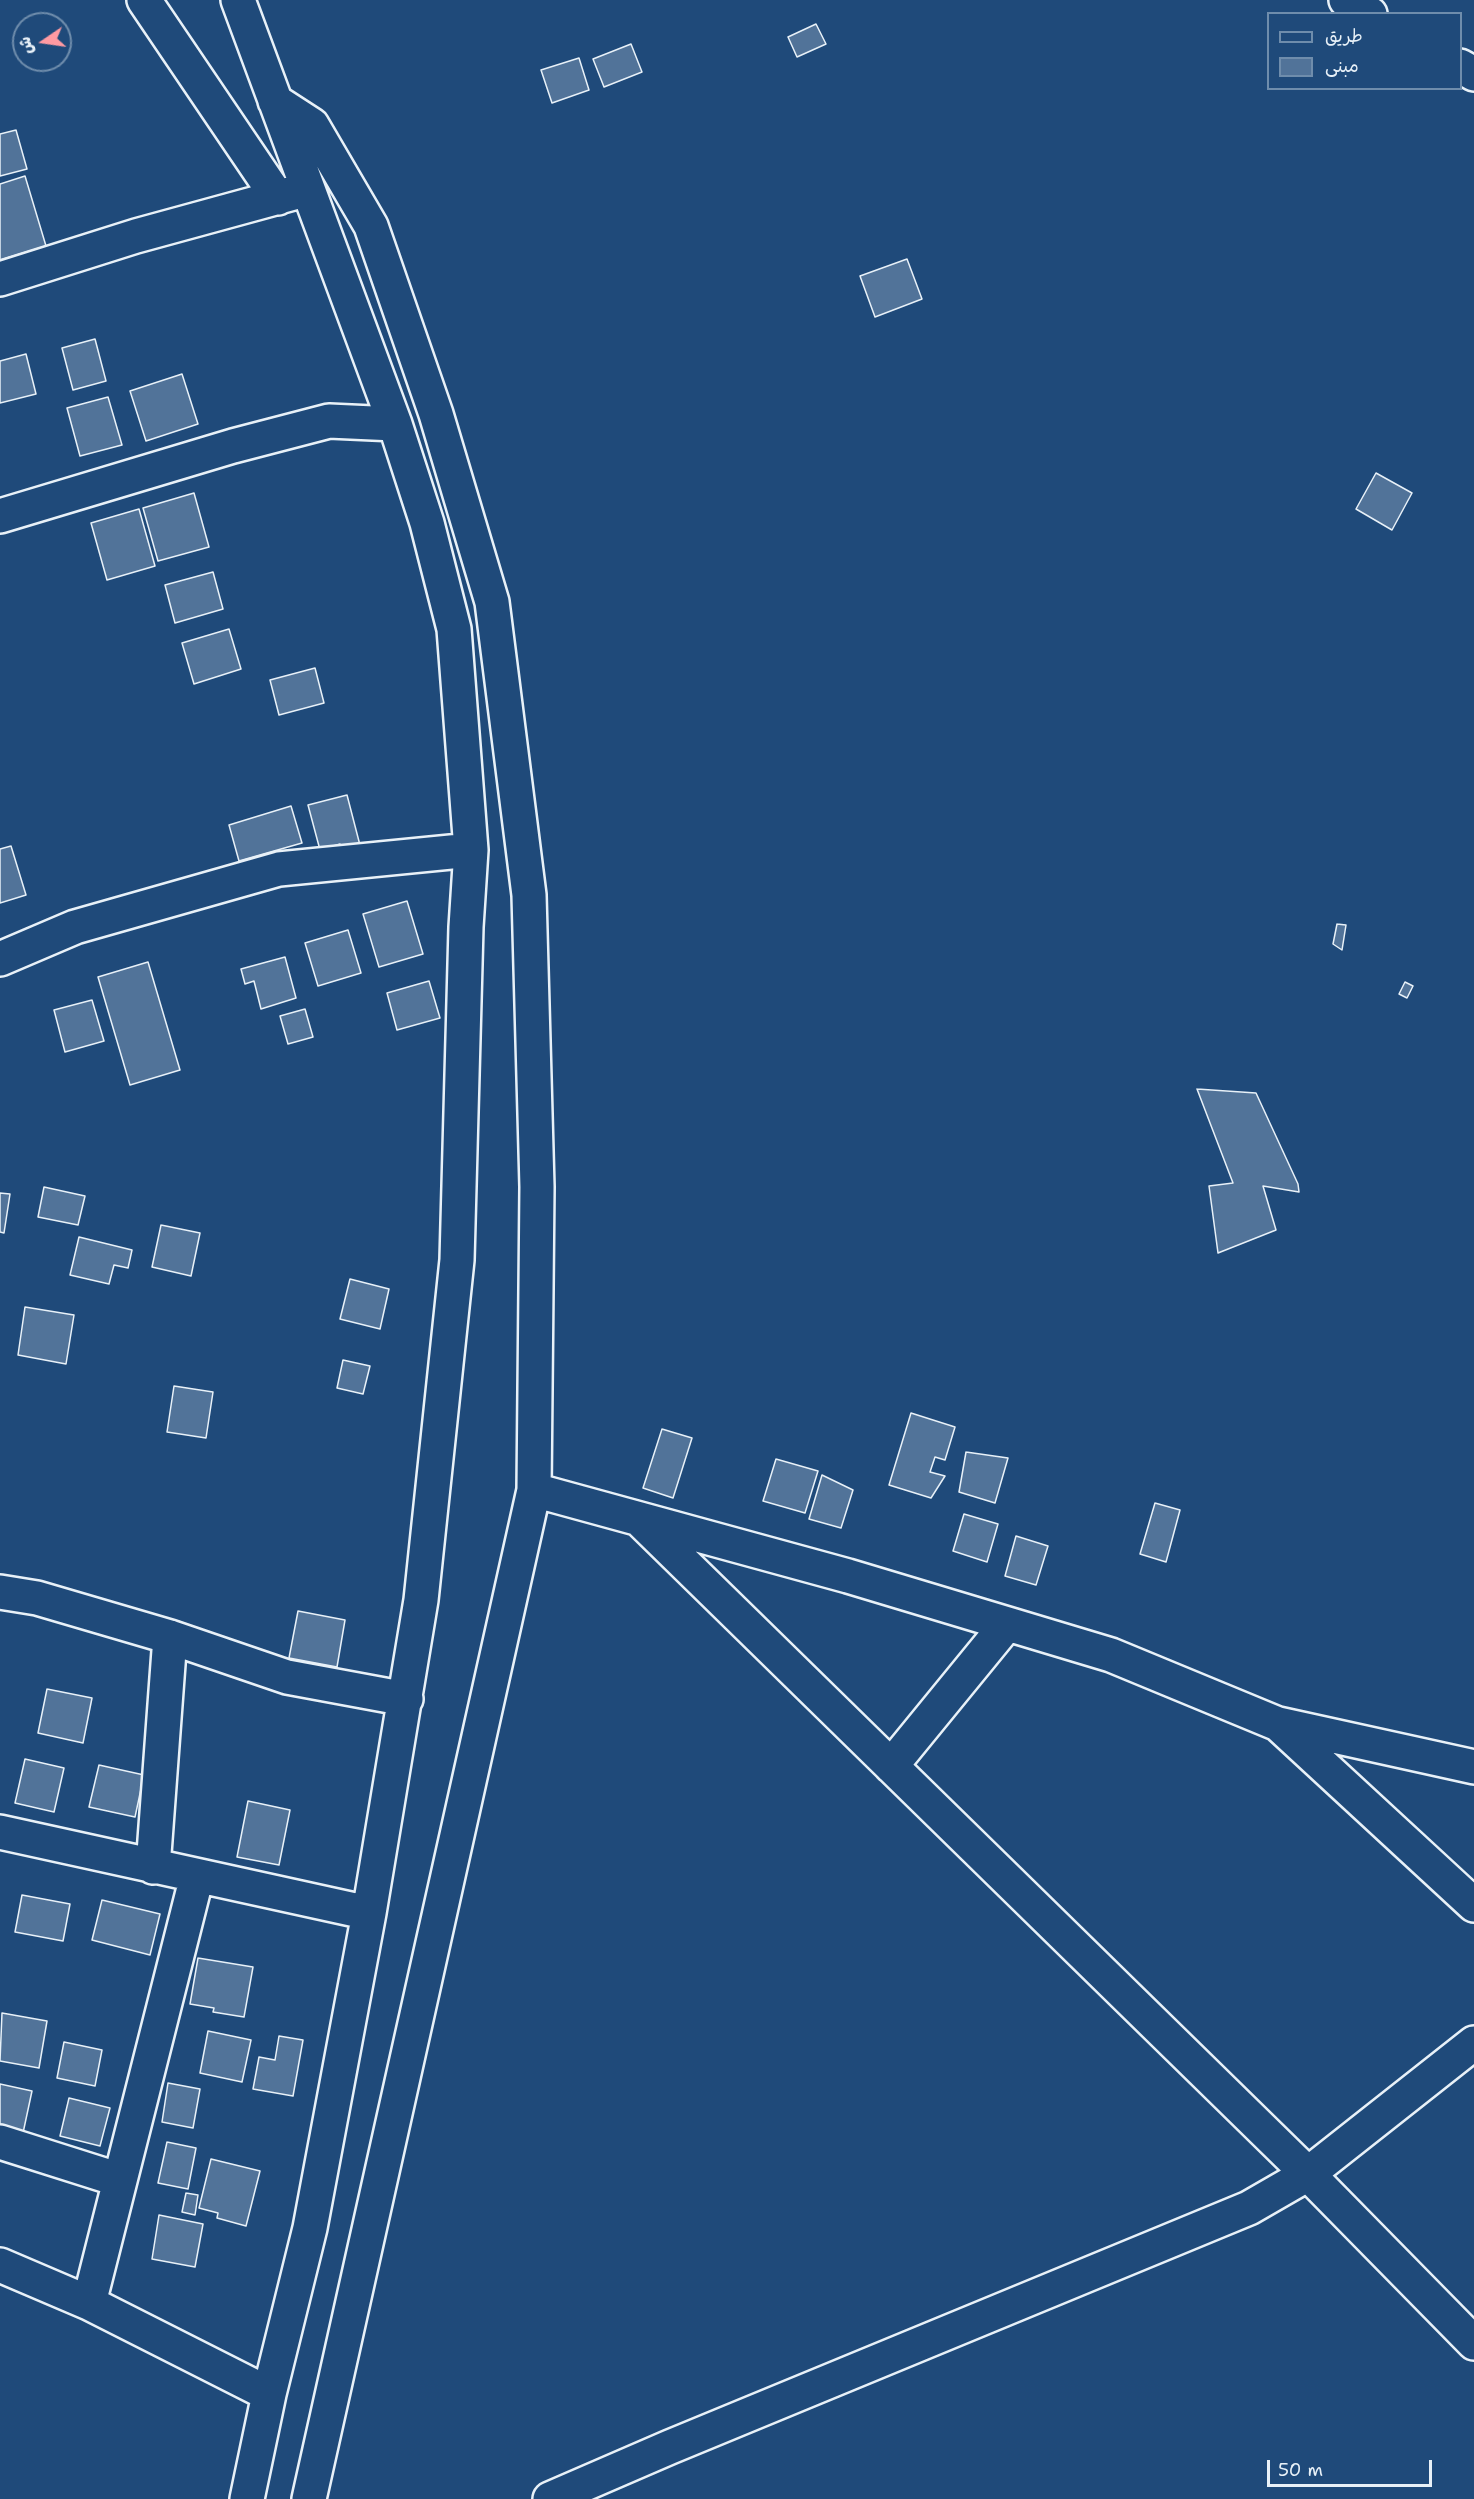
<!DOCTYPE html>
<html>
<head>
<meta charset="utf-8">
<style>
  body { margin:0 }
  #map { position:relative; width:1474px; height:2499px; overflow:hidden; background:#1f4a7a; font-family:"Shantell Sans","Playpen Sans Arabic",sans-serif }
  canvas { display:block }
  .legend { position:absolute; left:1267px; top:12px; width:195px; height:78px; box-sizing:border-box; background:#1f4a7a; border:2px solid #6f8dac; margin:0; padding:8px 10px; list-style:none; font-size:18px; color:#e8f1f8 }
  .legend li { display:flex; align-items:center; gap:12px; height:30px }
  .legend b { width:30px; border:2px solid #6f8dac }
  .north { position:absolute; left:12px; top:12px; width:60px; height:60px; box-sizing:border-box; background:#1f4a7a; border:2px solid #6f8dac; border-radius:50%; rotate:257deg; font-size:16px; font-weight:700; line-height:24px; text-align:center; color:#e8f1f8 }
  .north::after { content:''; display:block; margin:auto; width:21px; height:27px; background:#ff9aa2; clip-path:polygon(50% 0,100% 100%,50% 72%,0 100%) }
  .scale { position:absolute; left:1267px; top:2460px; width:165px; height:27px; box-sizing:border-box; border:3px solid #e8f1f8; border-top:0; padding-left:8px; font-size:18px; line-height:21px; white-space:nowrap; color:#e8f1f8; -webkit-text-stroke:4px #1f4a7a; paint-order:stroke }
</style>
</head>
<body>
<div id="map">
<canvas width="1474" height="2499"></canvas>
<ul class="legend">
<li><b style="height:8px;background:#1f4a7a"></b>طريق</li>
<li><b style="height:16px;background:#517399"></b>مبنى</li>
</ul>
<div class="north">ش</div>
<div class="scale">50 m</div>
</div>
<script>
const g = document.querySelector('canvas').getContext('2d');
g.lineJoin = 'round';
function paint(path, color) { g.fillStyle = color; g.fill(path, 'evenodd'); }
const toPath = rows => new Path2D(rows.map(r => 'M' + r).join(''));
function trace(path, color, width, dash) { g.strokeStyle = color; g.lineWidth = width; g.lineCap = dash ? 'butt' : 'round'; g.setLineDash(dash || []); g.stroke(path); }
const building = toPath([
  [816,24,826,44,797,57,788,37,816,24],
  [631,44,642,72,604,87,593,59,631,44],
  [579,58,589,90,552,103,541,70,579,58],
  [16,130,27,169,0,176,0,134,16,130],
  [25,176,46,246,0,260,0,184,25,176],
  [907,259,922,299,875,317,860,276,907,259],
  [95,339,106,381,73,390,62,348,95,339],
  [26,354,36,394,0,403,0,361,26,354],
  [182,374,198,424,146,441,130,391,182,374],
  [108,397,122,445,80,456,67,408,108,397],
  [1376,473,1412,493,1392,530,1356,509,1376,473],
  [194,493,209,547,158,561,143,508,194,493],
  [139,509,155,566,107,580,91,523,139,509],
  [213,572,223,609,175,623,165,585,213,572],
  [229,629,241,669,194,684,182,643,229,629],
  [315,668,324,703,279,715,270,680,315,668],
  [347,795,362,853,344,858,340,844,320,850,308,805,347,795],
  [291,806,302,843,239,861,229,825,291,806],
  [11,846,26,895,0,903,0,849,11,846],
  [407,901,423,954,379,967,363,914,407,901],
  [1337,924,1346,925,1342,950,1333,944,1337,924],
  [348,930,361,973,318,986,305,943,348,930],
  [285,957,296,998,261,1009,254,981,245,984,241,969,285,957],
  [148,962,180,1070,130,1085,98,977,148,962],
  [429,981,440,1018,397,1030,387,993,429,981],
  [1405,982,1413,986,1407,998,1399,994,1405,982],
  [92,1000,104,1041,65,1052,54,1010,92,1000],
  [305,1009,313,1037,288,1044,280,1016,305,1009],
  [1197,1089,1256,1093,1298,1184,1299,1192,1263,1186,1276,1230,1218,1253,1209,1186,1233,1183,1197,1089],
  [44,1187,85,1196,78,1225,38,1217,44,1187],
  [0,1193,10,1194,4,1233,0,1232,0,1193],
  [161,1225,200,1233,191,1276,152,1267,161,1225],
  [79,1237,132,1250,128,1268,114,1265,109,1284,70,1275,79,1237],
  [350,1279,389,1289,380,1329,340,1319,350,1279],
  [25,1307,74,1315,66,1364,18,1355,25,1307],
  [343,1360,370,1366,363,1394,337,1388,343,1360],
  [174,1386,213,1392,206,1438,167,1432,174,1386],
  [911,1413,955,1427,945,1460,935,1457,930,1472,945,1476,931,1498,889,1485,911,1413],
  [662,1429,692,1438,673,1498,643,1488,662,1429],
  [966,1452,1008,1458,995,1503,959,1492,966,1452],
  [776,1459,818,1471,805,1513,763,1501,776,1459],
  [822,1475,853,1490,841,1528,809,1519,822,1475],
  [1155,1503,1180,1510,1166,1562,1140,1554,1155,1503],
  [964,1514,998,1524,987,1562,953,1551,964,1514],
  [1016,1536,1048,1546,1036,1585,1005,1576,1016,1536],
  [298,1611,345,1620,337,1667,289,1658,298,1611],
  [47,1689,92,1698,83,1743,38,1733,47,1689],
  [25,1759,64,1768,54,1812,15,1803,25,1759],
  [99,1765,144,1775,135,1817,89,1807,99,1765],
  [248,1801,290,1810,279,1865,237,1857,248,1801],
  [22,1895,70,1904,63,1941,15,1932,22,1895],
  [102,1900,160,1914,150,1955,92,1940,102,1900],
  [198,1958,253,1967,244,2017,213,2012,214,2008,190,2004,198,1958],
  [2,2013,47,2021,39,2068,0,2061,2,2013],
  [208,2031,251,2040,242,2082,200,2073,208,2031],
  [279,2036,303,2040,293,2096,253,2089,259,2057,275,2060,279,2036],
  [64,2042,102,2050,95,2086,57,2078,64,2042],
  [168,2083,200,2089,193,2128,162,2122,168,2083],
  [0,2084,32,2091,23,2133,0,2128,0,2084],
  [69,2098,110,2108,100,2146,60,2136,69,2098],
  [167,2142,196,2148,188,2189,158,2183,167,2142],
  [211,2159,260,2171,246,2226,217,2218,218,2213,199,2208,211,2159],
  [186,2193,198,2195,195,2215,182,2212,186,2193],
  [159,2215,203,2224,195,2267,152,2259,159,2215]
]);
paint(building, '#517399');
trace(building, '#e8f1f8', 1.5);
const minor = toPath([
  [144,0,278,198],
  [238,0,395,424,427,523,454,629,471,850,466,927,457,1260,421,1600,369,1913,310,2228,269,2394,247,2499],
  [1346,0,1370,14],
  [1460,66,1474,74],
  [275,101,312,125,371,226,436,414,492,602,529,895,537,1187,534,1490,309,2499],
  [0,279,136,236,308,189],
  [0,516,233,446,329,421,395,424],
  [0,959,75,927,279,869,471,850],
  [534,1490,848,1576,1111,1655,1278,1724,1474,1905],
  [639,1519,1308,2174,1474,2343],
  [0,1592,37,1598,170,1637,287,1677,406,1699],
  [1279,1724,1474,1767],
  [891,1766,1007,1624],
  [0,1832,369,1913],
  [153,1867,170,1637],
  [0,2142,120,2180],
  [0,2265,89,2303,269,2394],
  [89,2303,197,1876],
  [550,2499,670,2447,1249,2208,1308,2174,1474,2043]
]);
trace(minor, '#e8f1f8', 38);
trace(minor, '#1f4a7a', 33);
</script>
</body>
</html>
